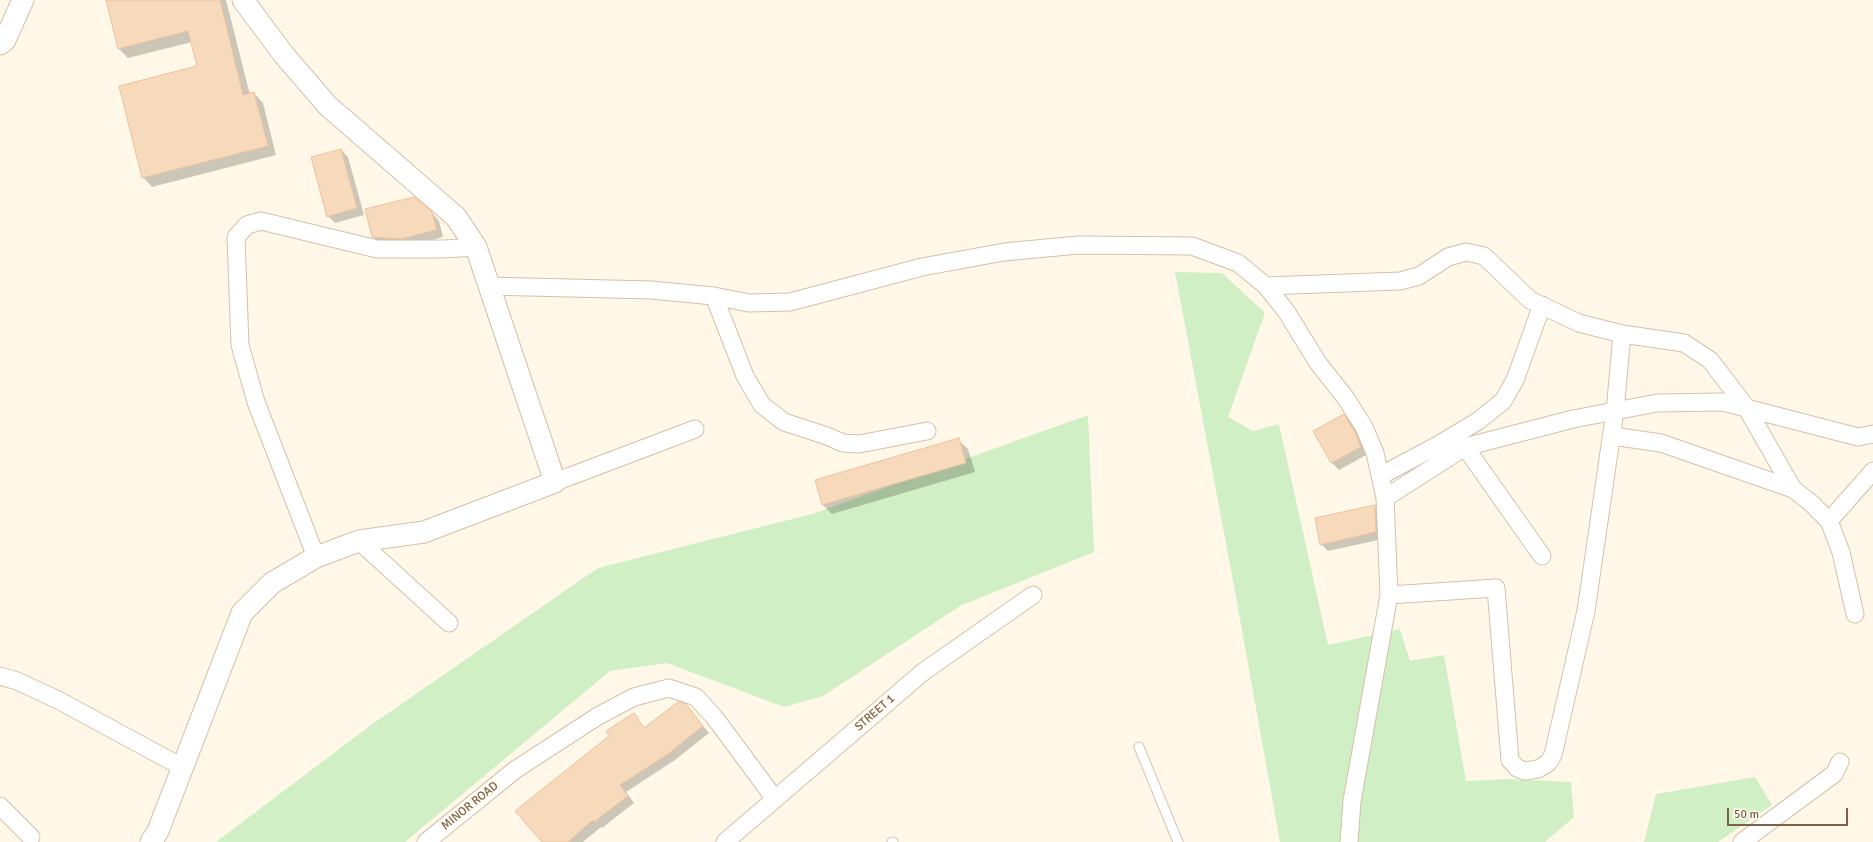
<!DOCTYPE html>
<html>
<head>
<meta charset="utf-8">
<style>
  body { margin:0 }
  #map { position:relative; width:1873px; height:842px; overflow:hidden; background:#fff8e8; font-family:Signika,sans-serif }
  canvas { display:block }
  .scale { position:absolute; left:1727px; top:808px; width:121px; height:18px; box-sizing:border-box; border:2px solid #7d6048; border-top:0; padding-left:5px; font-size:12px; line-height:14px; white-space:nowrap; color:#7d6048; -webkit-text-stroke:3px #fffbf1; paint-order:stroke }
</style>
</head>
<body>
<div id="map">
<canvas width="1873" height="842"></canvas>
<div class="scale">50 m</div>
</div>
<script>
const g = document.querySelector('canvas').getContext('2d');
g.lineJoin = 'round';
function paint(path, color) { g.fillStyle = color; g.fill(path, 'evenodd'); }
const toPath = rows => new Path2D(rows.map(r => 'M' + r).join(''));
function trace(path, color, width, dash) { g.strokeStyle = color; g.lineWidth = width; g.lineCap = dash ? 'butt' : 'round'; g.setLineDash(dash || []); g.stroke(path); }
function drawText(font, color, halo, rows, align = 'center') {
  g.font = font + ' Signika,sans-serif'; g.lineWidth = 4; g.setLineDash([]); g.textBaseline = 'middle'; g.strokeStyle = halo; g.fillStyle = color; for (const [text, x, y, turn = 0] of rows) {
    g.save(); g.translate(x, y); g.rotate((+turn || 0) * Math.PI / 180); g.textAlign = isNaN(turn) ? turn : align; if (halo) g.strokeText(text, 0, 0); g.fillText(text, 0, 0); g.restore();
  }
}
paint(toPath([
  [1175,272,1222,273,1265,313,1228,417,1253,431,1279,424,1328,645,1400,629,1410,661,1444,655,1466,781,1506,779,1571,782,1574,817,1545,842,1280,842,1236,597],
  [1088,415,1094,552,960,606,823,696,784,707,667,663,610,671,405,842,216,842,371,725,598,568,812,514],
  [1755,777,1772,805,1718,842,1644,842,1656,794]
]), '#d1efc4');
paint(toPath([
  [113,0,226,0,250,95,254,93,263,103,276,155,152,187,143,177,198,67,192,42,128,58,119,49],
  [341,150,348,157,364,215,335,223,328,216],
  [432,213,439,221,443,237,408,246,380,244,373,237],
  [1344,415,1351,422,1362,440,1368,454,1339,470,1332,463,1315,432],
  [958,440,968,449,975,472,832,514,823,505],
  [1375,506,1382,513,1383,539,1328,551,1321,544],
  [685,705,709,733,675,760,626,792,634,803,602,828,601,827,583,842,543,842,611,736,633,714,645,728]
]), '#0003');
const building = toPath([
  [106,0,220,0,243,95,254,92,268,146,142,178,119,86,197,66,188,31,118,49,106,0],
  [341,149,357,208,327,217,311,157,341,149],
  [414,197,432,212,437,230,400,239,372,237,365,209,414,197],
  [1344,414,1355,432,1361,447,1331,463,1313,431,1344,414],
  [959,438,966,463,822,505,815,480,959,438],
  [1375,505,1376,532,1320,545,1315,518,1375,505],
  [678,702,686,704,703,726,668,754,620,785,628,796,594,822,593,820,568,842,542,842,515,811,609,736,606,731,634,713,644,728,678,702]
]);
paint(building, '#f7d9bc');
trace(building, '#ecc19b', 1);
const service = toPath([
  [1139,747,1178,842],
  [892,842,893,842]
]);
const minor = toPath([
  [488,286,651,290,714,296,749,303,790,302,922,267,1004,252,1078,245,1192,246,1238,263,1266,286,1286,311,1318,363,1345,397,1364,427,1375,453,1385,498,1389,595,1352,801,1349,842],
  [1266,286,1400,281,1419,276,1448,257,1466,252,1484,256,1530,300,1579,323,1622,334,1684,343,1710,360,1746,407,1793,489,1811,503,1829,521,1841,552,1855,614],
  [714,296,745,376,762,405,784,422,827,436,843,443,859,444,927,431],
  [1612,436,1661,443,1793,489],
  [1465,447,1542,556],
  [1380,476,1438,445,1478,421,1503,401,1515,380,1542,305],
  [555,482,695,429],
  [1385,498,1465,447,1573,419,1657,403,1723,402,1858,437,1873,434],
  [1829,521,1873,471],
  [359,541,449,623],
  [316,557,256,402,240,345,236,237,247,225,261,221,377,249,444,249,476,247],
  [1389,595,1496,588,1510,760,1517,768,1525,771,1538,769,1548,763,1553,755,1586,611,1615,411,1622,334],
  [0,676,17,681,58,700,182,767],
  [0,806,31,837],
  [426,842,515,770,598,716,634,697,669,688,696,697,715,718,775,799],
  [725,842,923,672,1033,595],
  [1742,842,1834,774,1840,762]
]);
const tertiary = toPath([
  [0,44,5,40,23,0],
  [151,842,158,831,242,613,272,583,316,557,359,541,424,532,555,482,476,247,456,217,328,106,284,55,243,0]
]);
trace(service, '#d3c1ab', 11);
trace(minor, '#d3c1ab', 19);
trace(tertiary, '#d3c1ab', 23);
trace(service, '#fff', 9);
trace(minor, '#fff', 17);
trace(tertiary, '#fff', 21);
drawText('12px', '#7d6048', '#fffbf1', [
  ["STREET 1",875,713,-41],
  ["MINOR ROAD",470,806,-39]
]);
</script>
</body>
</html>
